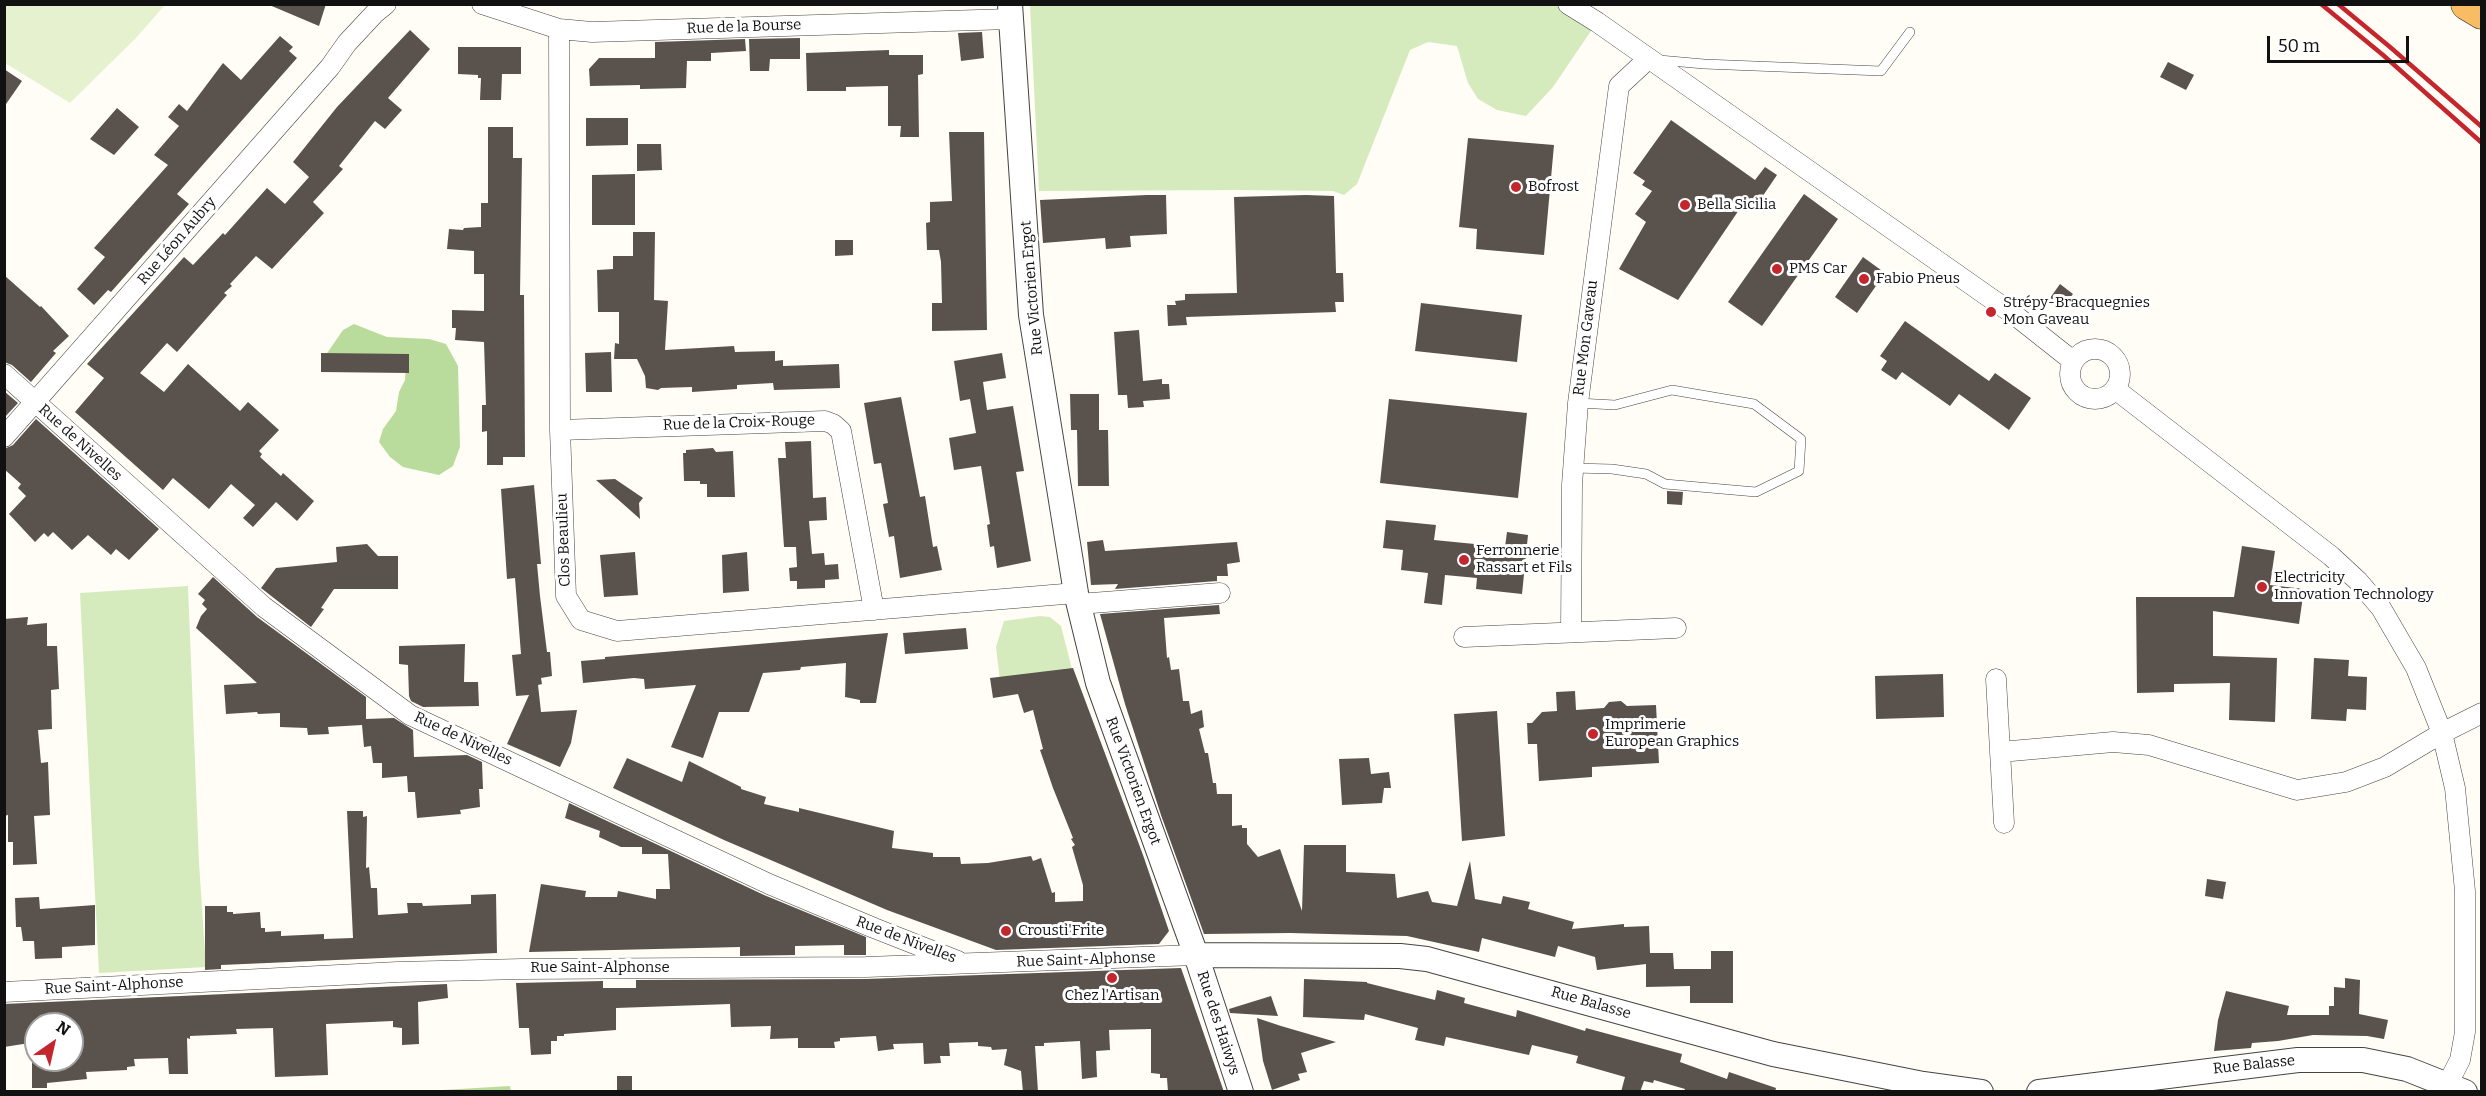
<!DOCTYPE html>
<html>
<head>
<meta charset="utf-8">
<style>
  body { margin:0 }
  #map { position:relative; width:2486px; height:1096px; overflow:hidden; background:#fffdf5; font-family:Bitter,serif }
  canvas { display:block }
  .frame { position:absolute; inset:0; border:6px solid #111; pointer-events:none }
  .north { position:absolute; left:24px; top:1012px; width:60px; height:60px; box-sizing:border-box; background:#fff; border:2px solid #a0a0a0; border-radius:50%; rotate:34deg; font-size:16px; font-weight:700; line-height:24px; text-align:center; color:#111 }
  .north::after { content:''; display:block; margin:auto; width:21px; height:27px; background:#c4262e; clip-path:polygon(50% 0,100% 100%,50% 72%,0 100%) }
  .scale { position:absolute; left:2267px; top:36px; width:142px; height:27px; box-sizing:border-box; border:3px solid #111; border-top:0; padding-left:8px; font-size:18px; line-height:21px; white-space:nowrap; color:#111; -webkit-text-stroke:4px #fff; paint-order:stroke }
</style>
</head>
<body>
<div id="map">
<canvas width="2486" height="1096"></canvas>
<div class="frame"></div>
<div class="north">N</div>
<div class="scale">50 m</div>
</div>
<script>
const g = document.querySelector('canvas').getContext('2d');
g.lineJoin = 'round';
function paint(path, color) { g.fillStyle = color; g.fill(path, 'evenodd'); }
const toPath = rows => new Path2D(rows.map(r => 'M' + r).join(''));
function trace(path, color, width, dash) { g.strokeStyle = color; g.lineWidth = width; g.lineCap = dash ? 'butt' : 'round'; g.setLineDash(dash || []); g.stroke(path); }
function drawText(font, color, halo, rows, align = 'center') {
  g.font = font + ' Bitter,serif'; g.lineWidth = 6; g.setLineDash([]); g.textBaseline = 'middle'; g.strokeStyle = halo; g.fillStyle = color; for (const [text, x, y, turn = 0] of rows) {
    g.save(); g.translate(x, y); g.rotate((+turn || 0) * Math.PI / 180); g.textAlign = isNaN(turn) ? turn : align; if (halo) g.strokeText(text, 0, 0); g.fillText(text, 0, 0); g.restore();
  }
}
paint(toPath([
  [1568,4,1597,22,1553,87,1526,116,1497,110,1478,99,1468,83,1457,46,1428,42,1410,50,1357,184,1344,195,1333,191,1236,190,1039,191,1030,5],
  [188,586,199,863,206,967,99,973,80,593],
  [1040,616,1050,617,1061,626,1073,673,1000,681,996,647,1004,621]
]), '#d5ebbd');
paint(toPath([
  [354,324,387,337,429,339,446,344,458,366,460,447,453,466,439,475,403,467,390,457,379,442,383,429,396,411,399,392,405,380,406,365,321,362,343,330],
  [510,1086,511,1091,425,1091,426,1091]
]), '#b9dc9c');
paint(toPath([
  [4,5,5,4,165,5,136,38,70,103,5,63]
]), '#e6f2cf');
paint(toPath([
  [267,4,326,4,319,26],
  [410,30,430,49,388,98,402,110,385,129,375,121,339,166,343,169,313,202,324,213,272,269,256,256,230,284,232,286,224,293,227,295,177,352,167,343,140,373,164,392,188,364,240,411,248,402,279,430,259,451,262,454,260,457,281,476,283,473,314,501,297,521,276,502,253,527,243,518,255,505,231,484,209,509,173,478,163,490,75,412,104,378,87,364,184,257,193,265,223,233,225,235,267,188,285,204,309,177,293,162,337,107],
  [982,32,984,58,961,61,958,33],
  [280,36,293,47,289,51,297,58,177,194,189,204,111,292,108,290,94,305,77,289,105,257,94,248,168,165,154,155,179,126,168,117,179,104,187,111,223,63,241,80],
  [800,38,800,59,770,59,769,71,750,71,749,39],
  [745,39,746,51,711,53,711,61,687,61,686,88,640,89,640,85,590,86,589,69,599,58,655,58,655,42],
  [458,47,521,47,521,74,502,74,501,100,480,100,481,78,478,78,478,75,458,74],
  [889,50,889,55,923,55,923,74,918,75,919,137,900,137,901,126,888,126,888,86,846,87,846,91,807,91,806,53],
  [2168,62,2194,75,2186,90,2160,77],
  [4,69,22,81,4,107],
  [117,108,139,127,114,155,90,139],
  [586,118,628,118,628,145,586,146],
  [1671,120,1755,180,1765,167,1777,175,1758,203,1751,198,1746,206,1743,204,1678,300,1619,269,1646,222,1635,214,1652,191,1642,185,1645,181,1633,173],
  [488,127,513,127,513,158,522,158,520,295,524,295,525,457,503,457,503,465,487,465,487,431,482,432,482,405,486,405,484,342,455,340,456,328,452,328,452,310,484,311,484,274,474,274,474,251,447,249,449,229,463,230,464,228,481,227,481,203,488,203],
  [949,132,984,132,987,330,932,331,932,303,942,303,941,262,939,250,927,250,926,223,930,222,930,202,952,201],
  [1468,138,1554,145,1544,255,1476,249,1477,229,1459,227],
  [637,144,661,144,662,170,637,171],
  [635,174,635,225,592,225,592,175],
  [1804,194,1838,219,1762,326,1728,302],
  [1147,195,1166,195,1167,234,1130,236,1131,247,1106,249,1105,238,1043,243,1040,200],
  [1306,195,1334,196,1336,273,1343,273,1344,302,1335,302,1336,312,1186,317,1187,325,1168,326,1167,305,1176,305,1175,301,1185,300,1185,294,1237,293,1234,197],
  [633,232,655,232,654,300,668,301,665,350,734,346,735,352,775,351,775,361,783,360,783,366,839,364,840,388,774,390,773,383,737,385,737,389,692,392,692,387,661,388,658,390,646,388,645,376,637,359,614,359,615,343,619,344,619,312,598,312,597,270,613,269,613,256,633,256],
  [835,240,853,240,853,255,835,256],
  [1863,257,1885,273,1857,313,1835,297],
  [4,275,40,307,41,306,69,336,53,351,56,353,31,382,12,365,4,362],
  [2060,284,2073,294,2062,308,2050,298],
  [1421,303,1522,315,1517,362,1415,351],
  [1905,321,1989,381,1995,373,2031,398,2009,430,1959,394,1950,406,1902,372,1896,380,1881,370,1887,361,1880,356],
  [1139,330,1143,381,1162,379,1162,384,1169,384,1170,399,1143,401,1144,407,1128,408,1127,395,1118,395,1114,332],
  [611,352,612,392,586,392,585,353],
  [321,353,409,354,409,373,321,372],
  [1002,353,1006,378,983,382,987,410,1013,406,1024,471,1016,472,1031,561,997,568,994,546,990,547,987,525,990,524,981,466,954,470,949,438,976,433,970,399,960,401,954,361],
  [4,391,18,403,4,418],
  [1070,394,1099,394,1099,430,1108,430,1109,486,1078,486,1077,430,1071,430],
  [901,397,920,497,925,496,933,547,937,546,942,570,900,578,894,536,889,537,883,504,888,503,881,463,874,464,864,403],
  [1389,399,1527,413,1518,498,1380,483],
  [36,419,159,529,129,560,116,549,111,555,88,535,72,550,53,532,48,537,44,533,35,542,9,514,26,496,18,488,21,484,4,469,4,449,13,445],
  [811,441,813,498,826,497,827,520,809,521,812,554,824,553,825,565,838,564,839,579,825,580,825,588,797,589,797,581,790,581,789,568,797,567,796,547,784,547,778,458,786,458,785,442],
  [713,448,716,452,733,451,735,497,707,497,707,484,700,484,700,481,684,481,683,453,686,453,686,450],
  [615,479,643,498,639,503,640,519,596,480],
  [534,485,541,564,537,564,540,596,547,652,550,652,552,676,541,678,542,684,538,685,541,712,577,710,571,743,560,767,507,744,529,695,516,696,512,655,521,654,515,578,507,579,501,489],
  [1667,491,1683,492,1682,505,1667,504],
  [1386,520,1436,525,1434,540,1505,547,1507,532,1528,535,1522,594,1476,589,1477,578,1445,575,1442,605,1424,603,1428,573,1401,570,1403,550,1383,548],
  [1103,540,1105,551,1237,542,1240,562,1227,564,1228,576,1217,576,1217,581,1115,589,1118,584,1091,585,1087,542],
  [367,544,378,556,398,556,398,589,334,589,321,608,324,609,311,627,261,588,276,568,337,562,336,547],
  [2242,546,2275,551,2270,585,2304,589,2299,624,2213,611,2213,656,2277,658,2275,722,2229,720,2230,683,2174,684,2174,692,2137,693,2136,597,2234,597],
  [635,552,638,595,604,597,600,555],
  [747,552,749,591,723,593,722,555],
  [213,577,257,617,366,697,366,719,394,718,413,730,414,757,467,755,482,762,483,789,479,789,480,807,460,810,461,814,417,818,415,792,408,792,407,776,382,778,382,763,373,763,371,746,364,747,362,725,328,727,329,734,308,735,307,728,280,727,280,713,258,714,257,712,226,714,224,685,257,683,196,628,201,616,207,609,202,604,205,600,198,594],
  [1219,605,1220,614,1164,618,1167,658,1169,657,1171,670,1179,669,1183,701,1189,701,1191,714,1202,710,1204,727,1199,729,1205,753,1208,753,1213,783,1216,783,1217,794,1232,794,1232,826,1242,825,1242,828,1247,828,1247,844,1258,857,1280,849,1302,911,1304,845,1346,845,1346,872,1395,874,1397,898,1428,891,1432,902,1457,906,1470,861,1475,899,1501,904,1503,896,1530,902,1528,909,1574,922,1572,929,1624,924,1624,927,1649,926,1650,953,1673,953,1674,969,1711,969,1711,951,1733,951,1733,1003,1690,1003,1690,986,1646,987,1646,964,1597,970,1595,957,1558,946,1555,957,1482,938,1479,952,1407,936,1290,933,1204,934,1161,815,1125,704,1100,614],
  [28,617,27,625,47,623,47,646,57,646,59,689,51,690,52,729,38,730,41,763,48,762,50,815,34,816,37,864,13,865,13,842,8,842,8,815,4,816,4,619],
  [966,628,968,649,905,654,903,633],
  [888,633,876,703,860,703,860,700,845,697,846,663,801,667,800,670,763,673,749,712,719,712,703,758,671,747,696,685,645,689,644,679,634,678,583,683,581,661,605,659,605,657],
  [465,644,464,682,478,682,479,706,423,707,411,701,409,696,408,665,399,664,399,646],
  [2314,658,2349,660,2348,676,2367,677,2366,710,2347,709,2346,721,2311,719],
  [1073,668,1143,855,1169,931,1159,944,996,950,887,910,724,840,613,788,627,758,682,782,689,761,741,787,741,789,766,797,764,804,799,812,799,808,894,831,892,848,933,853,933,857,960,857,961,864,988,863,1031,856,1033,861,1041,858,1052,893,1055,892,1055,902,1083,901,1083,885,1072,847,1075,845,1071,839,1073,838,1053,788,1040,750,1043,749,1033,710,1024,713,1018,694,993,698,990,678],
  [1943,674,1944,717,1876,719,1875,676],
  [1575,691,1576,710,1604,708,1609,702,1621,701,1627,706,1656,705,1659,763,1592,767,1592,777,1539,781,1537,744,1528,744,1527,723,1532,723,1542,712,1557,711,1556,692],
  [1497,711,1505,836,1462,841,1454,714],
  [1369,758,1371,774,1389,772,1391,788,1384,788,1382,803,1342,805,1339,759],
  [569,803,764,895,866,937,866,955,844,955,844,945,795,946,795,955,740,956,740,947,529,952,541,884,586,891,585,897,617,897,618,891,656,899,656,889,670,889,668,854,642,854,642,847,621,847,599,837,600,831,565,818],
  [347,811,363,811,363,817,367,816,366,868,369,867,371,888,377,888,378,915,408,913,407,903,422,903,423,906,471,904,471,895,496,894,497,953,221,965,221,969,205,970,205,906,227,906,227,912,233,912,233,914,260,912,261,928,265,928,265,932,281,931,281,936,324,934,324,939,353,938],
  [2207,879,2226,882,2223,899,2205,896],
  [39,897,40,909,95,905,95,945,62,947,62,958,35,959,34,941,23,941,21,927,16,927,15,898],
  [1181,968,1224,1092,1168,1092,1167,1078,1160,1078,1160,1074,1151,1073,1151,1029,1109,1030,1110,1050,1096,1051,1097,1077,1082,1079,1080,1041,1044,1043,1044,1046,1035,1046,1038,1092,1023,1092,1021,1071,1004,1065,1007,1049,992,1050,991,1047,978,1046,978,1042,949,1043,950,1056,940,1056,941,1063,924,1064,923,1043,893,1044,894,1049,878,1051,876,1036,840,1038,840,1041,834,1042,835,1048,798,1048,798,1038,770,1039,771,1026,731,1027,730,1004,616,1008,616,1030,564,1034,564,1036,557,1036,557,1041,551,1041,551,1054,531,1055,529,1028,519,1028,516,983,603,981,603,988,636,988,636,980,866,979],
  [2345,978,2360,980,2359,1014,2388,1020,2384,1039,2367,1036,2313,1035,2278,1041,2252,1043,2251,1048,2214,1051,2218,1020,2226,991,2289,1006,2287,1015,2329,1015,2329,1006,2334,1006,2334,987,2345,988],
  [1304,979,1367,982,1367,983,1435,1000,1437,990,1465,998,1464,1003,1516,1017,1517,1010,1585,1031,1586,1028,1682,1054,1680,1062,1727,1079,1729,1072,1776,1088,1775,1092,1684,1092,1685,1089,1654,1080,1653,1083,1644,1081,1640,1092,1621,1092,1625,1077,1576,1063,1578,1056,1532,1045,1529,1055,1446,1037,1444,1046,1415,1040,1418,1028,1365,1014,1364,1020,1303,1017],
  [447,984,448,998,418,1002,419,1044,402,1045,402,1028,393,1027,393,1021,326,1024,328,1075,275,1077,273,1028,236,1029,237,1034,190,1036,190,1039,187,1038,188,1074,169,1074,168,1058,134,1059,135,1066,127,1067,127,1070,86,1072,87,1079,47,1083,47,1088,32,1088,32,1060,72,1060,72,1024,36,1024,36,1042,4,1047,4,1004],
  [1271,996,1278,1016,1230,1013,1229,1009],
  [1257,1018,1281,1026,1336,1042,1301,1053,1307,1072,1298,1074,1300,1080,1272,1090,1263,1061],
  [617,1076,632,1076,632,1092,617,1092]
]), '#5a524d');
const service = toPath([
  [1659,60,1704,64,1881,71,1910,32],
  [1573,468,1612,469,1646,474,1665,484,1756,492,1799,471,1801,439,1754,404,1672,390,1615,405,1578,403]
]);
const minor = toPath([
  [482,4,559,29,592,32,1010,19],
  [1568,4,1597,22,2016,316,2073,361],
  [559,29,560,430,566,596,581,620,617,631,1076,593],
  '2070 374a25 25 0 1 1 50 0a25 25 0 1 1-50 0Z',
  [4,374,264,607,410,715,769,884,874,928,958,961],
  [2115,389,2331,556,2358,581,2381,608,2416,668,2442,733,2455,788,2465,891,2465,1032,2460,1060,2448,1083],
  [560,430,825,421,833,424,841,431,874,610],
  [4,437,330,67,347,43,375,13,386,4],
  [1079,604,1220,593],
  [1571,632,1572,485,1578,403,1619,86,1648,59],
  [1464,637,1676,628],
  [1996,679,2004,823],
  [2000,752,2113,742,2149,745,2297,790,2346,782,2385,767,2442,733,2482,713],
  [4,992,398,972,522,969,866,967,1196,955]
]);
const tertiary = toPath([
  [1010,4,1031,315,1076,593,1098,683,1196,955,1241,1092],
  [1196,955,1400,956,1427,959,1773,1054,1923,1084,1981,1092],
  [2039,1092,2298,1060,2363,1060,2407,1069,2465,1092]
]);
const trunk = toPath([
  [2467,4,2482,13]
]);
trace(service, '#444', 10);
trace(minor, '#444', 21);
trace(tertiary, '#444', 26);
trace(trunk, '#222', 33);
trace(service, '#fff', 9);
trace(minor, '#fff', 20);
trace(tertiary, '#fff', 24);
trace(trunk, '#f7bc64', 32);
trace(toPath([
  [2321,4,2383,55,2482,143],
  [2338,4,2390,47,2482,127]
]), '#c4262e', 4.5);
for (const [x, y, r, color] of [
  [1516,187,6,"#c4262e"],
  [1685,205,6,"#c4262e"],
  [1777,269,6,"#c4262e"],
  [1864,279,6,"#c4262e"],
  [1991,312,6,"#c4262e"],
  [1464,560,6,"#c4262e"],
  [2262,587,6,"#c4262e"],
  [1593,734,6,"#c4262e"],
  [1006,931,6,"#c4262e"],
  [1112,978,6,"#c4262e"]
]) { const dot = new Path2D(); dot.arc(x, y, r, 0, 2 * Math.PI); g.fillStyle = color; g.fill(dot); trace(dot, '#fff', 2); }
drawText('15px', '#111', '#fff', [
  ["Rue de la Bourse",744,27,-2],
  ["Rue Léon Aubry",177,241,-49],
  ["Rue Victorien Ergot",1032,288,-95],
  ["Rue Mon Gaveau",1586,338,-83],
  ["Rue de la Croix-Rouge",739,423,-2],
  ["Rue de Nivelles",80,443,42],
  ["Clos Beaulieu",564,540,-92],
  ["Rue de Nivelles",463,739,25],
  ["Rue Victorien Ergot",1133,781,70],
  ["Rue de Nivelles",906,940,21],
  ["Rue Saint-Alphonse",1086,960,-2],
  ["Rue Saint-Alphonse",600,968],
  ["Rue Saint-Alphonse",114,986,-3],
  ["Rue Balasse",1591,1003,16],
  ["Rue des Haiwys",1218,1023,72],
  ["Rue Balasse",2254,1065,-6]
]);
drawText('15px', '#111', '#fff', [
  ["Bofrost",1528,187],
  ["Bella Sicilia",1697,205],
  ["PMS Car",1789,269],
  ["Fabio Pneus",1876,279],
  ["Strépy-Bracquegnies",2003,303],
  ["Mon Gaveau",2003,320],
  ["Ferronnerie",1476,551],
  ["Rassart et Fils",1476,568],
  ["Electricity",2274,578],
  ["Innovation Technology",2274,595],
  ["Imprimerie",1605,725],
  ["European Graphics",1605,742],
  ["Crousti'Frite",1018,931],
  ["Chez l'Artisan",1112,996,"center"]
], 'left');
</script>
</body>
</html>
